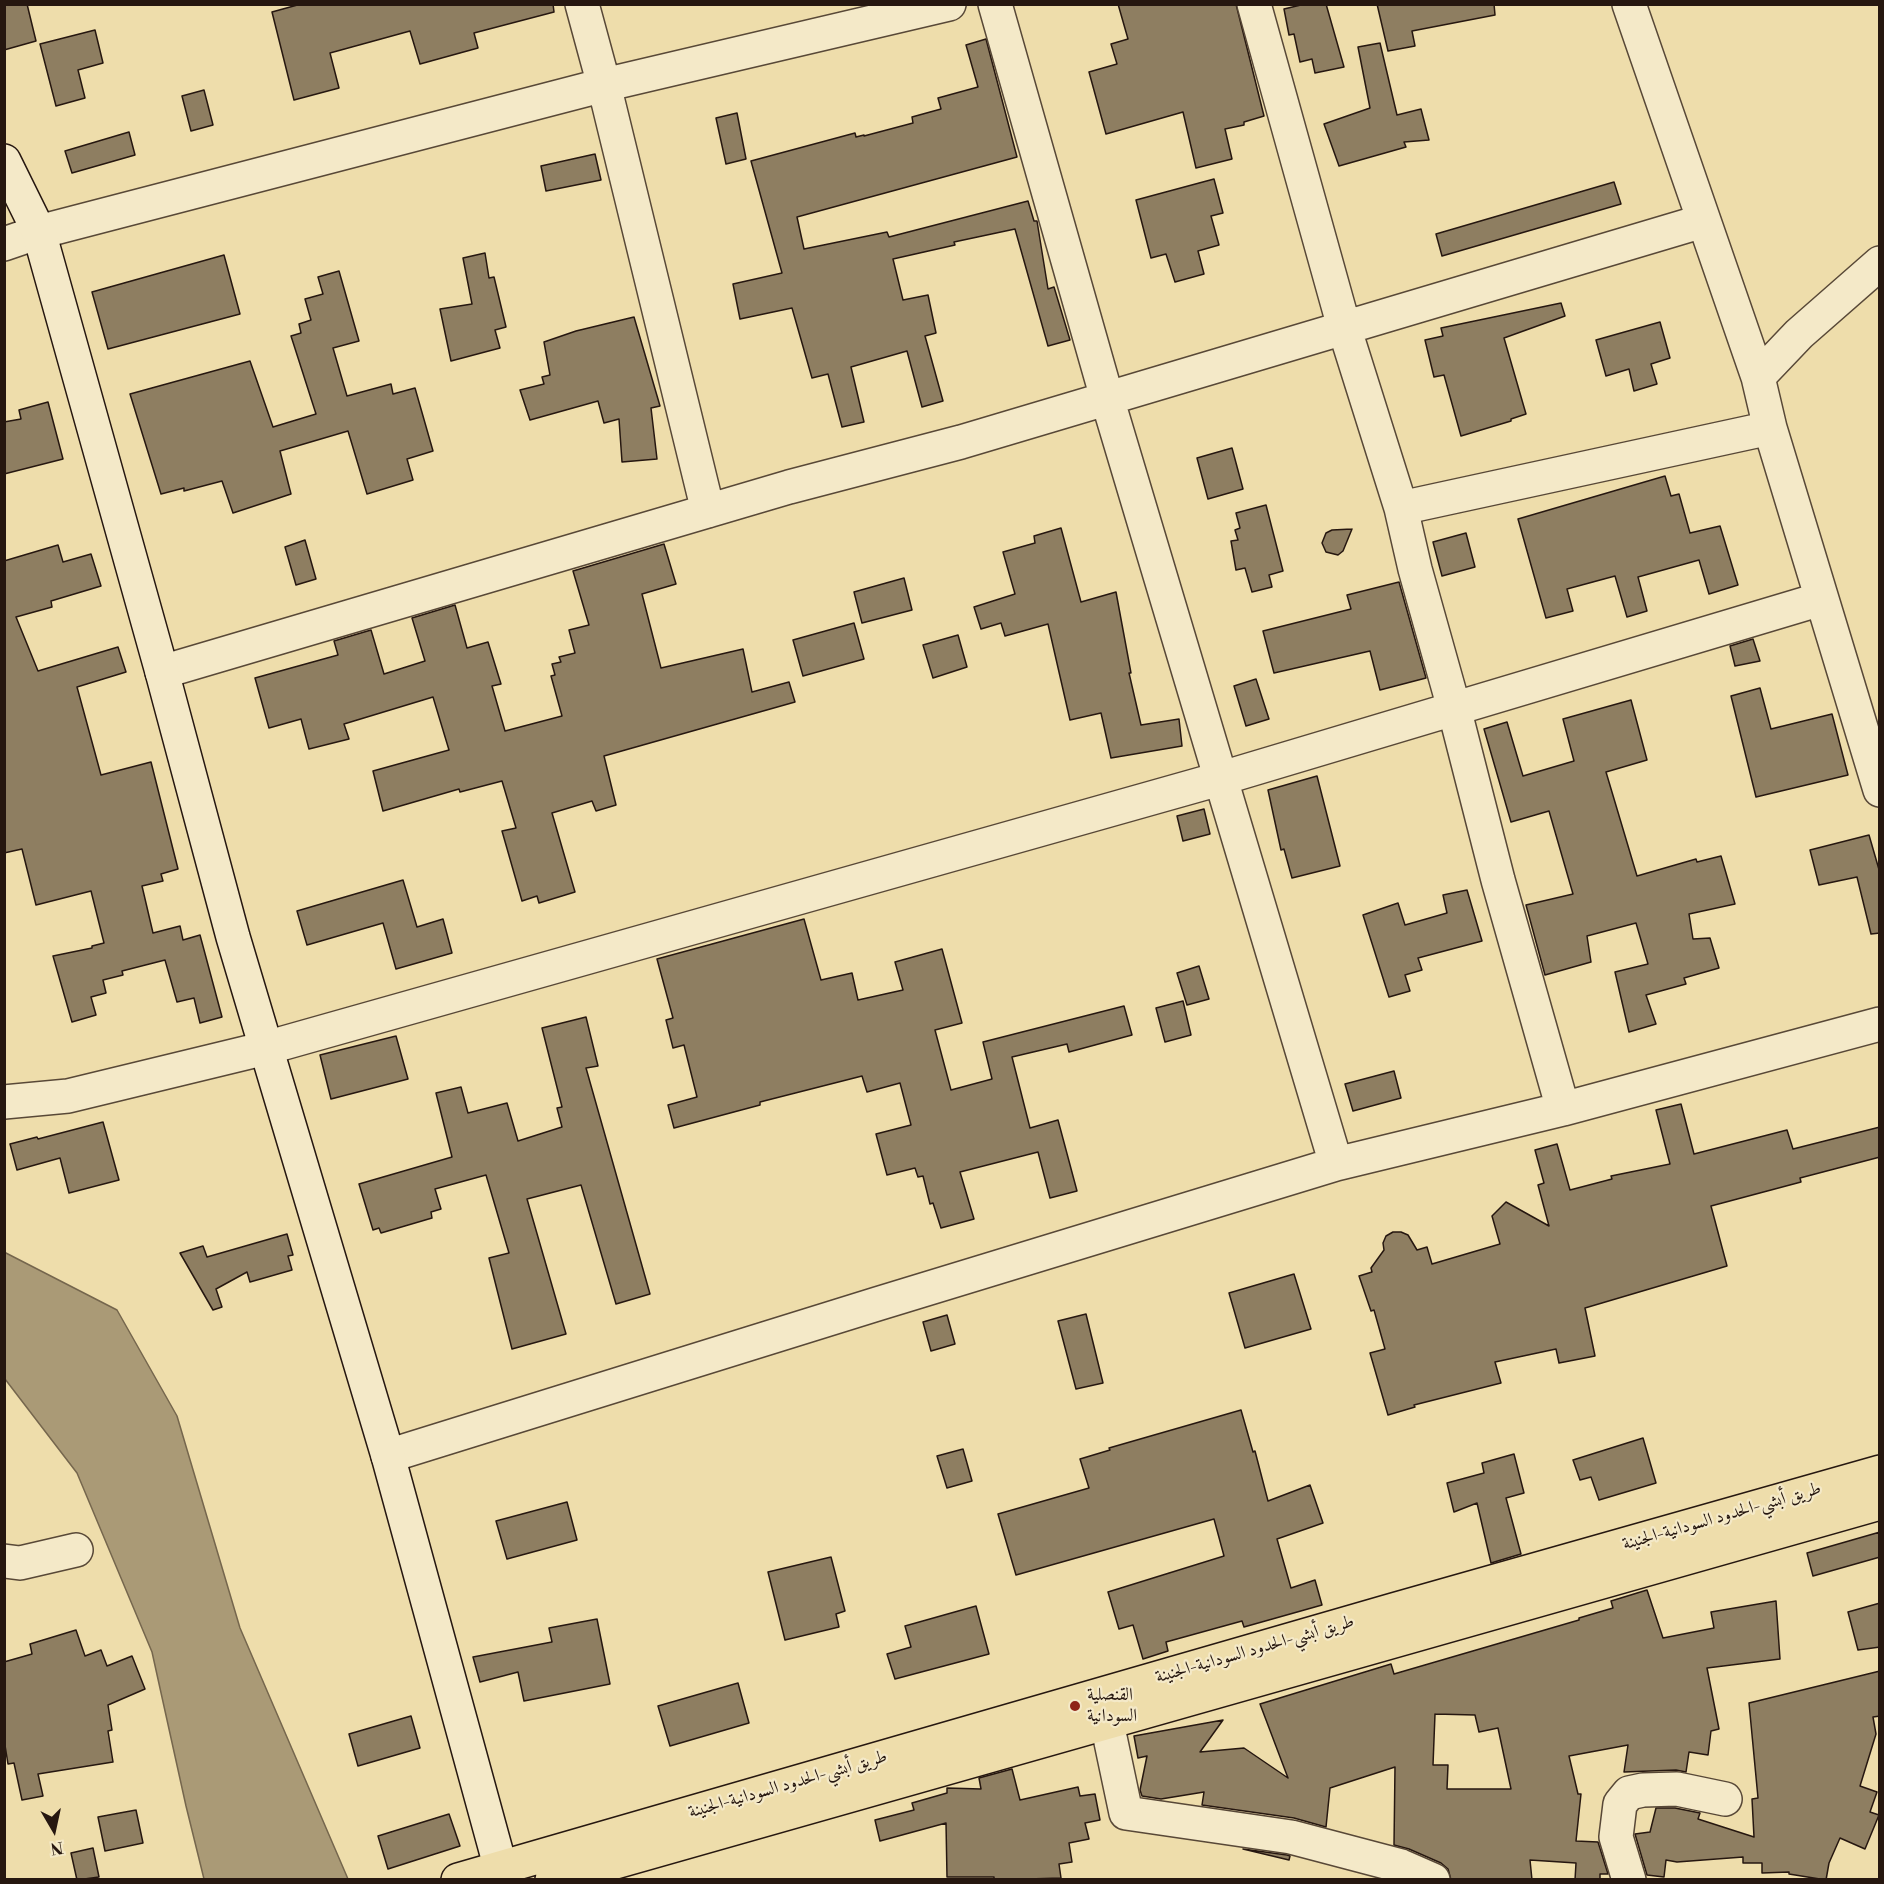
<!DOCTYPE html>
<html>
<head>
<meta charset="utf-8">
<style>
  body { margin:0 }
  #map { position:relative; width:1884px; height:1884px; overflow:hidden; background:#eeddab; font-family:"Libre Bodoni",serif }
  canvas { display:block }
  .frame { position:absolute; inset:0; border:6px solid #261710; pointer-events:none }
  .north { position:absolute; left:24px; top:1800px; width:60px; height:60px; -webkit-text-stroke:4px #f4e9c8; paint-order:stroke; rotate:171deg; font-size:16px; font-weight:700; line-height:24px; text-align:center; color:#261710 }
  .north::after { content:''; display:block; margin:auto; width:21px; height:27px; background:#261710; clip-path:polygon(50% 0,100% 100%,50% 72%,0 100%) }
</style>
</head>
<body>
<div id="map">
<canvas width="1884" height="1884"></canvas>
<div class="frame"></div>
<div class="north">N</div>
</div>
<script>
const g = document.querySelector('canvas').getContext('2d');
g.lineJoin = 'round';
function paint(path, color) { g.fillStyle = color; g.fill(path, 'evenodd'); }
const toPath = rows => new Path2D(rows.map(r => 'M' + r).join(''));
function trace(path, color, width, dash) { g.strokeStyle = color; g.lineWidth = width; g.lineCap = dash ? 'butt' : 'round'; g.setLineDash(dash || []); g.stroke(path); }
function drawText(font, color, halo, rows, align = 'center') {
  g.font = font + ' "Libre Bodoni",Amiri,serif'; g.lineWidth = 4.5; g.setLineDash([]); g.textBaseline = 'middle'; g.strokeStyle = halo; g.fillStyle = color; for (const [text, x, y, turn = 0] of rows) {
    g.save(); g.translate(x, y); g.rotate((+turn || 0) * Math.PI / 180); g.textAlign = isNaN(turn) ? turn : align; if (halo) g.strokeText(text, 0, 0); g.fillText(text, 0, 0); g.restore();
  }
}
const water = toPath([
  [4,1252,117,1310,177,1416,240,1628,348,1879,204,1879,186,1806,152,1652,77,1473,5,1379,4,1252]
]);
paint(water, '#aa9a76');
trace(water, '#75664d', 1.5);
const building = toPath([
  [4,4,27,4,36,41,4,50,4,4],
  [301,4,553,4,554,12,474,33,478,48,420,64,410,31,330,53,339,88,294,100,272,12,301,4],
  [1118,4,1236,4,1264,116,1244,122,1244,125,1225,129,1232,159,1196,168,1183,112,1106,134,1089,72,1117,64,1111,44,1128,39,1118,4],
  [1305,4,1326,4,1344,67,1315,73,1312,59,1300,62,1294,34,1289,35,1284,9,1305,4],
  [1377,4,1494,4,1495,15,1412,31,1415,46,1388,51,1377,4],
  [95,30,103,63,78,70,85,98,56,106,40,44,95,30],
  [986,39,1017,157,797,217,804,249,887,232,889,237,1028,201,1034,221,1037,221,1048,289,1054,287,1070,340,1048,346,1015,229,954,242,955,245,893,259,903,300,928,295,936,333,925,336,943,401,922,407,907,351,851,367,864,422,842,427,828,374,812,378,792,308,740,319,733,284,782,273,751,161,855,133,856,137,864,135,864,136,913,123,912,117,941,109,938,98,978,87,966,45,986,39],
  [1380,43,1397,115,1421,109,1429,140,1404,142,1406,147,1339,166,1324,124,1370,108,1358,47,1380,43],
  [204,90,213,125,191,131,182,96,204,90],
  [737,113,746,159,726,164,716,118,737,113],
  [129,132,135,155,72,173,65,151,129,132],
  [595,154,601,180,546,191,541,166,595,154],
  [1214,179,1223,213,1211,216,1219,245,1198,251,1204,274,1175,282,1166,254,1151,258,1136,200,1214,179],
  [1614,182,1621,204,1442,256,1436,234,1614,182],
  [485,253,489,278,494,277,506,327,495,330,500,348,451,361,440,309,472,304,463,258,485,253],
  [224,255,240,314,108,349,92,292,224,255],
  [339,271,359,341,333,348,347,396,391,384,393,394,415,388,433,451,407,459,413,480,367,494,348,431,280,451,291,494,233,513,222,481,184,491,184,488,161,494,130,394,250,361,273,427,316,414,291,336,301,333,299,324,311,320,305,299,323,294,318,277,339,271],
  [1561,303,1565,316,1504,338,1526,414,1511,419,1511,421,1461,436,1444,375,1434,377,1425,340,1443,336,1441,328,1561,303],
  [634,317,660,406,651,408,657,459,622,462,619,419,604,423,598,401,530,420,520,390,544,384,542,377,550,375,544,342,576,331,634,317],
  [1660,322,1670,358,1651,364,1657,384,1634,391,1629,369,1606,376,1596,340,1660,322],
  [48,402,63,459,4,474,4,422,21,419,19,410,48,402],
  [1232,448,1243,489,1208,499,1197,458,1232,448],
  [1665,476,1671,496,1679,494,1690,533,1720,526,1738,585,1709,594,1699,560,1638,577,1647,611,1627,617,1615,576,1567,589,1573,611,1546,618,1518,519,1665,476],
  [1266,505,1283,571,1269,575,1272,587,1252,592,1245,568,1236,570,1231,541,1238,540,1235,530,1240,528,1236,513,1266,505],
  [1061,528,1081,602,1116,592,1131,673,1129,673,1141,725,1179,719,1182,746,1111,758,1101,713,1070,720,1048,624,1005,636,1001,623,981,629,974,607,1015,594,1003,552,1035,543,1034,536,1061,528],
  [1352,529,1343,551,1338,555,1326,552,1322,543,1326,533,1332,530,1352,529],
  [1466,533,1475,567,1442,576,1433,542,1466,533],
  [305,540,316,579,296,585,285,547,305,540],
  [664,544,676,584,642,594,661,668,743,649,752,692,789,682,795,702,604,756,616,805,596,811,592,801,552,813,575,892,539,903,537,896,522,901,502,831,516,828,502,781,460,792,459,789,383,811,373,771,449,750,433,697,344,724,349,739,309,749,301,719,269,728,255,678,338,655,334,641,371,630,384,674,425,661,412,618,455,605,467,648,488,642,501,684,492,686,505,731,562,716,551,676,555,675,552,664,561,662,559,657,575,653,569,630,589,625,573,571,664,544],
  [58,545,63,562,91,554,101,586,51,601,52,607,16,617,38,671,118,647,126,672,77,687,101,775,151,762,178,869,161,874,163,881,142,886,153,933,180,926,183,940,200,935,222,1017,200,1023,194,998,177,1002,165,960,122,971,123,975,103,980,106,993,91,997,96,1015,72,1022,53,956,92,948,92,946,104,943,91,891,36,905,22,849,4,853,4,561,58,545],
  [904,578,912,610,862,623,854,592,904,578],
  [1399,582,1426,678,1380,690,1370,651,1274,673,1263,631,1351,609,1347,595,1399,582],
  [854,623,864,659,803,676,793,640,854,623],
  [958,635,967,667,933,678,923,645,958,635],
  [1753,639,1760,661,1735,666,1730,646,1753,639],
  [1256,679,1269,719,1246,726,1234,686,1256,679],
  [1760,688,1771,729,1832,714,1848,775,1756,797,1731,696,1760,688],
  [1631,700,1647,760,1606,772,1637,876,1696,859,1697,862,1721,856,1735,904,1689,914,1693,939,1710,938,1719,968,1684,978,1686,984,1646,995,1656,1024,1629,1032,1615,972,1648,964,1636,923,1587,936,1591,962,1545,975,1526,905,1573,894,1549,811,1511,822,1484,729,1507,722,1523,776,1574,761,1563,719,1631,700],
  [1317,776,1340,866,1292,878,1284,849,1281,850,1268,790,1317,776],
  [1204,809,1210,834,1183,841,1177,816,1204,809],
  [1869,835,1880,873,1880,933,1871,934,1857,877,1819,885,1810,850,1869,835],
  [403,880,417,927,443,919,452,953,396,969,383,923,307,945,297,911,403,880],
  [1467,890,1482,941,1418,958,1422,970,1405,975,1410,991,1389,997,1363,915,1398,903,1405,925,1447,913,1443,895,1467,890],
  [804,919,821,980,852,973,858,1000,903,990,895,962,942,949,962,1023,935,1030,951,1090,992,1079,983,1042,1124,1006,1132,1035,1069,1052,1067,1044,1012,1057,1030,1128,1058,1120,1077,1191,1050,1198,1038,1152,960,1172,974,1219,941,1228,933,1203,930,1204,923,1176,918,1177,915,1168,887,1175,876,1134,911,1125,900,1083,867,1092,862,1076,760,1102,760,1105,674,1128,668,1105,697,1097,684,1045,673,1048,666,1020,673,1018,657,959,804,919],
  [1199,966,1209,999,1187,1005,1177,973,1199,966],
  [1183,1001,1191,1035,1165,1042,1156,1008,1183,1001],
  [586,1017,598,1066,586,1068,650,1294,616,1304,581,1185,527,1199,566,1334,512,1349,489,1258,509,1253,486,1175,435,1189,441,1209,431,1212,432,1218,381,1233,379,1228,373,1230,359,1184,452,1157,436,1093,461,1087,468,1113,507,1103,518,1141,562,1127,557,1108,562,1107,542,1028,586,1017],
  [396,1036,408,1079,331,1099,320,1055,396,1036],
  [1394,1071,1401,1098,1353,1111,1345,1084,1394,1071],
  [1681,1104,1694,1154,1787,1130,1793,1149,1880,1127,1880,1157,1800,1178,1801,1182,1711,1206,1727,1266,1585,1308,1595,1356,1559,1363,1556,1349,1495,1362,1501,1383,1414,1405,1415,1407,1388,1415,1370,1353,1385,1349,1374,1310,1371,1311,1359,1276,1372,1272,1371,1268,1384,1250,1383,1243,1386,1236,1393,1232,1401,1232,1408,1235,1417,1250,1427,1247,1432,1264,1500,1244,1492,1216,1506,1202,1549,1226,1538,1185,1544,1183,1535,1150,1557,1144,1570,1190,1612,1179,1611,1176,1670,1164,1656,1110,1681,1104],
  [103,1122,119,1180,69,1193,60,1158,17,1170,10,1144,37,1137,38,1139,103,1122],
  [287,1234,293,1255,288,1256,292,1270,250,1282,247,1272,216,1289,222,1307,213,1310,180,1253,203,1246,207,1257,287,1234],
  [1294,1274,1311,1329,1245,1348,1229,1293,1294,1274],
  [1086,1314,1103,1383,1076,1389,1058,1321,1086,1314],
  [947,1315,955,1344,931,1351,923,1322,947,1315],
  [1241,1410,1253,1452,1255,1451,1268,1501,1310,1485,1323,1523,1277,1539,1291,1588,1315,1580,1322,1605,1244,1627,1242,1621,1166,1642,1168,1651,1143,1659,1133,1625,1119,1629,1108,1592,1224,1556,1214,1519,1016,1575,998,1514,1089,1488,1080,1459,1110,1450,1109,1448,1241,1410],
  [1643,1438,1656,1483,1599,1500,1591,1477,1580,1480,1573,1460,1643,1438],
  [963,1449,972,1481,947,1488,937,1456,963,1449],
  [1514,1454,1524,1493,1506,1498,1521,1554,1491,1563,1477,1503,1454,1512,1447,1483,1484,1473,1482,1463,1514,1454],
  [567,1502,577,1540,507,1559,496,1521,567,1502],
  [1880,1532,1880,1557,1813,1576,1807,1553,1880,1532],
  [831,1557,845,1611,836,1614,839,1627,785,1640,768,1572,831,1557],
  [1647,1590,1663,1638,1714,1628,1711,1612,1776,1601,1780,1659,1707,1668,1719,1729,1711,1731,1708,1755,1689,1752,1686,1772,1676,1770,1624,1772,1628,1745,1569,1756,1578,1794,1581,1794,1576,1841,1598,1842,1608,1874,1600,1874,1600,1880,1575,1880,1576,1863,1530,1860,1532,1880,1451,1880,1448,1869,1441,1863,1409,1849,1394,1845,1395,1767,1330,1788,1326,1827,1294,1818,1202,1805,1204,1792,1161,1799,1142,1796,1140,1790,1147,1756,1138,1758,1134,1736,1223,1720,1200,1752,1244,1748,1288,1778,1260,1704,1391,1664,1394,1674,1579,1620,1579,1618,1613,1608,1611,1601,1647,1590],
  [1435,1714,1475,1715,1479,1732,1498,1728,1511,1789,1447,1789,1448,1765,1433,1765,1435,1714],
  [1880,1603,1880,1647,1858,1650,1848,1612,1880,1603],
  [976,1606,989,1654,895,1679,887,1654,911,1647,905,1626,976,1606],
  [597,1619,610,1684,524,1701,518,1672,480,1682,473,1657,552,1642,549,1628,597,1619],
  [76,1630,85,1656,101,1650,107,1666,132,1656,145,1689,108,1705,112,1730,108,1731,113,1762,38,1774,43,1796,22,1800,14,1763,8,1764,4,1739,4,1662,32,1654,30,1644,76,1630],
  [1880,1671,1880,1716,1873,1717,1876,1734,1860,1786,1877,1792,1870,1812,1879,1815,1865,1849,1840,1838,1829,1863,1826,1880,1789,1874,1789,1872,1762,1873,1762,1863,1743,1863,1743,1857,1677,1862,1666,1860,1664,1877,1647,1875,1635,1834,1650,1832,1656,1808,1675,1808,1700,1813,1698,1819,1754,1837,1752,1799,1758,1798,1749,1703,1880,1671],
  [738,1683,749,1723,670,1746,658,1706,738,1683],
  [411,1716,420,1748,358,1766,349,1734,411,1716],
  [1012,1769,1020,1800,1078,1787,1080,1796,1095,1794,1100,1820,1085,1823,1089,1839,1069,1843,1072,1862,1059,1864,1061,1878,994,1880,994,1877,947,1877,946,1823,880,1841,875,1820,914,1810,912,1803,947,1793,947,1788,981,1789,979,1778,1012,1769],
  [136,1810,143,1843,105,1851,98,1817,136,1810],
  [449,1814,460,1846,388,1869,378,1836,449,1814],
  [93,1848,99,1877,77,1880,71,1853,93,1848],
  [1243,1849,1287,1855,1290,1856,1289,1860,1243,1849]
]);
paint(building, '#8e7e61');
trace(building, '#261710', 1.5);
const street = toPath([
  [582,4,604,85,708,511],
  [995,4,1107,398,1336,1164],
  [1254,4,1344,327,1401,508,1415,569,1454,708,1498,880,1563,1109],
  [1629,4,1758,377,1770,428,1880,790],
  [4,244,39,232,604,85,949,4],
  [1758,377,1799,334,1880,263],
  [1401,508,1770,428],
  [162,672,789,487,961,442,1703,221],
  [4,1102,68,1096,266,1048,1219,779,1821,599],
  [388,1456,877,1304,1336,1164,1563,1109,1880,1024],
  [4,1561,20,1563,76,1550],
  [1107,1723,1126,1813,1291,1837,1401,1866,1433,1880],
  [1629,1880,1616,1837,1620,1804,1629,1793,1643,1790,1677,1789,1725,1799]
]);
const secondary = toPath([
  [4,161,39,232,162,672,233,937,388,1456,504,1880]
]);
const highway = toPath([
  [458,1880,1393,1610,1880,1472],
  [552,1880,1880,1503]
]);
trace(street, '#584837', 36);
trace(secondary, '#261710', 36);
trace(highway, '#261710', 36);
trace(street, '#f4e9c8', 33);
trace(secondary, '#f4e9c8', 33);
trace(highway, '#eeddab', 33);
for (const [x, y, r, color] of [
  [1075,1706,6,"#8f2418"]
]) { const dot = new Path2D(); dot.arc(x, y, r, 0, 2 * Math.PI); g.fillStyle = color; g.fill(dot); trace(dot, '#f4e9c8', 2); }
drawText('18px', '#261710', '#f4e9c8', [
  ["طريق أبشي-الحدود السودانية-الجنينة",1722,1517,-16],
  ["طريق أبشي-الحدود السودانية-الجنينة",1255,1650,-16],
  ["طريق أبشي-الحدود السودانية-الجنينة",788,1785,-16]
]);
drawText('18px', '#261710', '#f4e9c8', [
  ["القنصلية",1087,1696],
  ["السودانية",1087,1717]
], 'left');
</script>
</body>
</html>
